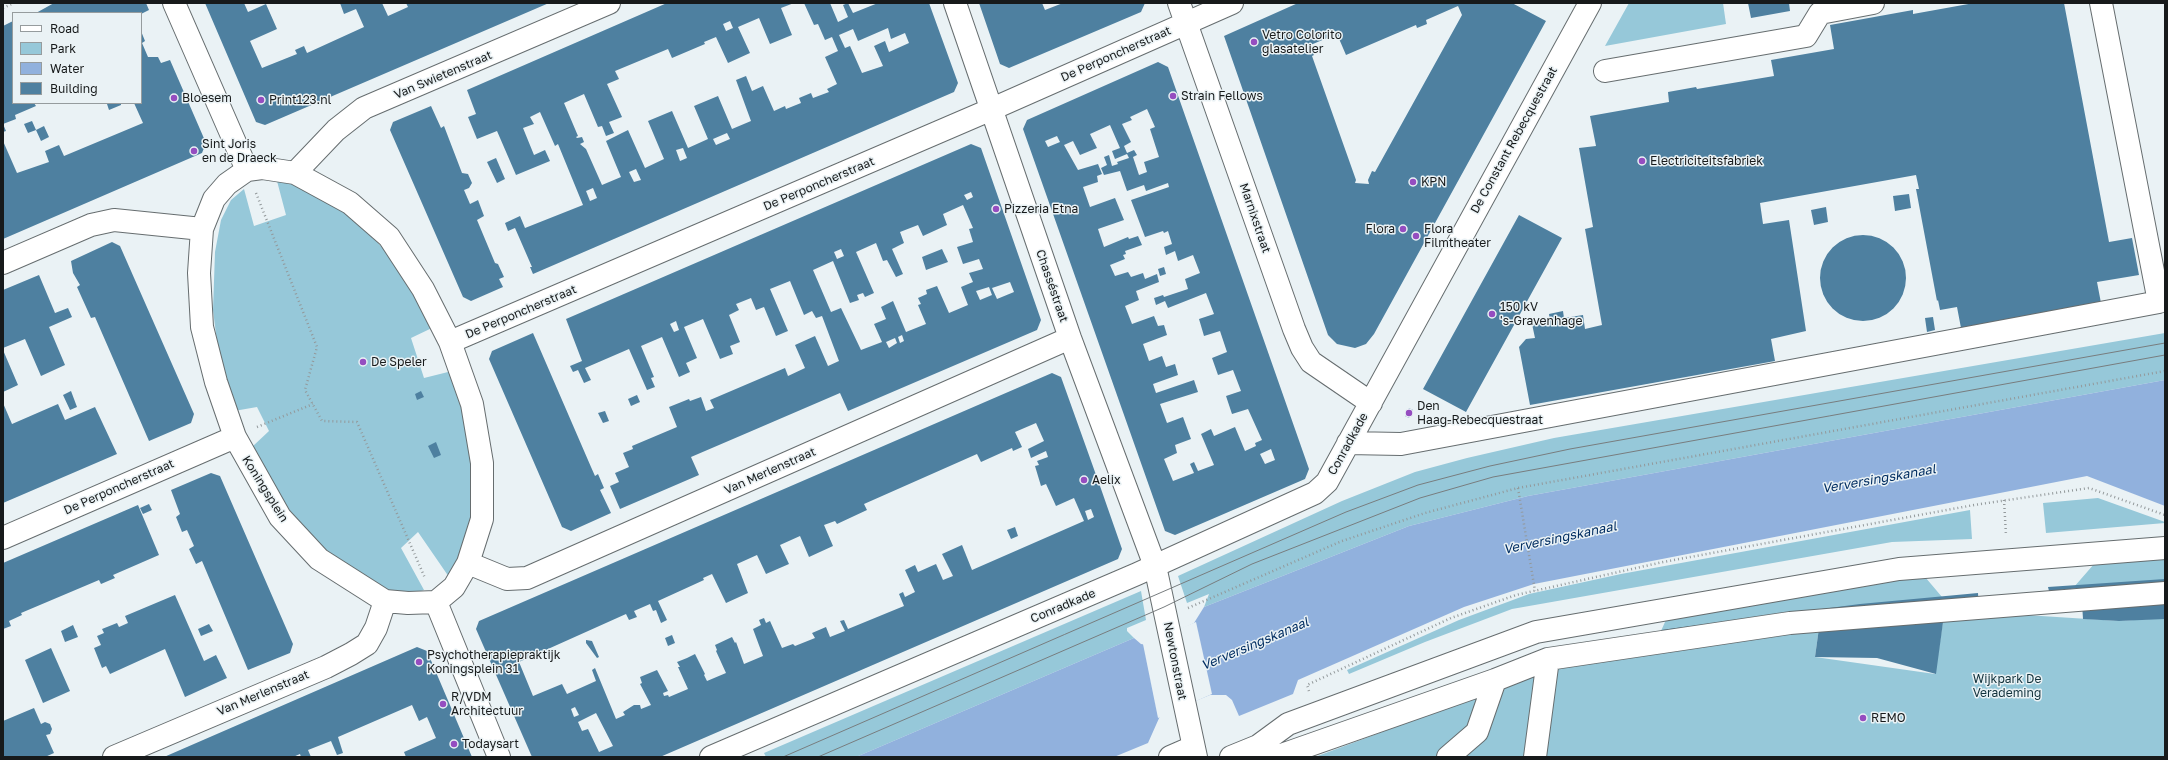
<!DOCTYPE html>
<html>
<head>
<meta charset="utf-8">
<style>
  body { margin:0 }
  #map { position:relative; width:2168px; height:760px; overflow:hidden; background:#eaf2f5; font-family:"Golos Text",sans-serif }
  canvas { display:block }
  .frame { position:absolute; inset:0; border:4px solid #171a1b; pointer-events:none }
  .legend { position:absolute; left:12px; top:12px; width:130px; height:92px; box-sizing:border-box; background:#eaf2f5; border:1px solid #969c9e; margin:0; padding:5px 7px; list-style:none; font-size:12px; color:#171a1b }
  .legend li { display:flex; align-items:center; gap:8px; height:20px }
  .legend b { width:20px; border:1px solid #969c9e }
</style>
</head>
<body>
<div id="map">
<canvas width="2168" height="760"></canvas>
<div class="frame"></div>
<ul class="legend">
<li><b style="height:5px;background:#fff"></b>Road</li>
<li><b style="height:11px;background:#96c8d9"></b>Park</li>
<li><b style="height:11px;background:#91b1dd"></b>Water</li>
<li><b style="height:11px;background:#4e80a0"></b>Building</li>
</ul>
</div>
<script>
const g = document.querySelector('canvas').getContext('2d');
g.lineJoin = 'round';
function paint(path, color) { g.fillStyle = color; g.fill(path, 'evenodd'); }
const toPath = rows => new Path2D(rows.map(r => 'M' + r).join(''));
function trace(path, color, width, dash) { g.strokeStyle = color; g.lineWidth = width; g.lineCap = dash ? 'butt' : 'round'; g.setLineDash(dash || []); g.stroke(path); }
function drawText(font, color, halo, rows, align = 'center') {
  g.font = font + ' "Golos Text",sans-serif'; g.lineWidth = 3; g.setLineDash([]); g.textBaseline = 'middle'; g.strokeStyle = halo; g.fillStyle = color; for (const [text, x, y, turn = 0] of rows) {
    g.save(); g.translate(x, y); g.rotate((+turn || 0) * Math.PI / 180); g.textAlign = isNaN(turn) ? turn : align; if (halo) g.strokeText(text, 0, 0); g.fillText(text, 0, 0); g.restore();
  }
}
paint(toPath([
  [1629,3,1723,3,1726,24,1605,46],
  [277,181,305,186,330,200,359,223,395,261,434,327,411,338,424,378,452,371,466,420,474,466,474,502,468,540,449,577,418,532,401,548,424,590,415,593,381,591,335,563,305,533,267,479,252,447,269,431,257,407,234,411,218,350,213,310,215,252,221,220,231,200,244,189,254,226,286,215],
  [2165,333,2165,380,1528,496,1409,526,1204,607,1209,594,1187,603,1178,576,1342,501,1415,472,1467,458,1554,438],
  [2098,498,2165,522,2165,523,2046,533,2043,503],
  [1970,510,1972,539,1892,542,1512,609,1425,642,1349,674,1347,670,1459,620,1529,594,1621,574],
  [2165,553,2165,581,2074,587,2101,556],
  [1920,571,1942,597,1661,631,1669,613],
  [1141,591,1146,620,1127,628,1127,631,1134,638,856,757,766,757,764,753],
  [1979,612,2119,621,2165,618,2165,757,1315,757,1543,672,1572,666,1819,628,1815,657,1935,674,1944,615]
]), '#96c8d9');
paint(toPath([
  [2165,380,2165,506,2087,476,1534,584,1464,607,1298,680,1293,694,1239,716,1232,700,1226,695,1210,695,1160,716,1148,743,1114,757,856,757,1134,638,1141,644,1147,645,1194,623,1204,607,1409,526,1528,496]
]), '#91b1dd');
paint(toPath([
  [1196,622,1212,694,1158,718,1143,644]
]), '#eaf2f5');
paint(toPath([
  [54,3,146,3,149,10,141,14,36,13],
  [205,3,244,3,248,12,266,4,277,29,250,41,262,68,297,54,295,50,304,46,307,53,364,27,356,9,344,14,340,3,382,3,388,16,408,7,406,3,549,3,265,125,256,122],
  [667,3,794,3,781,8,792,35,770,44,759,18,738,27,750,53,728,63,716,37,704,42,705,44,672,58,668,49,615,71,619,79,607,84,622,117,609,122,614,133,606,136,602,126,598,127,584,94,564,103,578,136,576,137,577,138,582,137,584,142,580,144,586,149,602,185,621,177,606,141,628,130,645,168,664,159,648,121,672,111,688,148,708,139,694,106,718,96,732,129,751,121,736,80,746,76,752,91,763,86,774,111,785,106,786,109,801,103,799,98,811,93,813,98,829,92,827,89,837,84,825,57,838,51,832,37,825,40,818,24,814,25,804,3,830,3,838,22,848,17,843,5,848,3,853,13,878,3,929,3,958,83,954,92,533,274,530,267,532,267,515,228,508,231,505,223,520,216,525,228,583,205,558,144,555,146,540,112,530,117,534,124,523,128,534,155,545,150,550,161,516,175,497,131,477,139,468,117,476,114,467,90],
  [730,21,733,28,726,31,723,24],
  [888,28,891,39,905,33,909,43,889,52,885,41,874,46,883,66,862,73,850,46,845,48,839,35,853,29,858,41],
  [727,133,730,139,716,145,713,139],
  [683,148,687,158,680,161,676,150],
  [636,169,641,180,634,182,629,172],
  [593,188,597,198,590,201,586,191],
  [979,3,1042,3,1045,10,1063,3,1145,3,1141,12,1009,68,1000,64],
  [1298,3,1512,3,1546,21,1374,334,1366,344,1355,348,1337,344,1328,335,1224,36],
  [1458,6,1462,15,1375,172,1372,171,1368,180,1369,184,1355,183,1356,180,1312,56,1314,55,1312,49,1310,50,1308,46,1337,34,1346,55,1416,25,1417,28,1427,24,1426,20],
  [1748,3,1789,3,1790,11,1751,18],
  [1974,3,2064,3,2109,242,2132,238,2139,275,2097,282,2101,303,1961,328,1957,307,1940,310,1938,300,1937,301,1916,189,1919,189,1916,175,1760,203,1763,224,1789,220,1806,331,1771,339,1775,361,1530,405,1519,347,1526,339,1535,338,1532,324,1550,321,1549,314,1563,311,1564,318,1583,315,1585,329,1602,325,1585,229,1593,227,1579,148,1596,146,1590,116,1669,102,1668,92,1696,87,1697,89,1774,76,1771,60,1834,49,1830,25,1913,10,1913,14],
  [13,21,13,103,34,103,36,106,15,115,16,119,3,124,6,131,3,132,3,26],
  [141,31,145,41,142,43,148,57,158,57,161,63,170,60,206,143,202,153,3,239,3,141,17,173,49,162,45,151,59,145,64,156,143,123,134,103,141,103],
  [1158,62,1168,67,1309,469,1305,479,1175,535,1165,531,1023,129,1027,120],
  [1147,109,1155,127,1150,129,1159,157,1144,162,1147,172,1139,175,1133,157,1137,155,1134,150,1127,153,1124,146,1131,142,1122,124,1132,120,1130,117],
  [1110,125,1120,148,1112,151,1115,159,1127,154,1129,158,1117,162,1118,164,1112,166,1109,155,1104,157,1107,165,1101,168,1104,175,1120,171,1127,191,1144,185,1146,191,1168,183,1169,187,1131,200,1145,237,1163,231,1164,233,1168,231,1172,244,1164,247,1166,255,1175,251,1178,261,1193,255,1200,273,1185,279,1188,289,1164,297,1163,295,1154,298,1156,305,1165,301,1168,308,1206,293,1214,314,1199,319,1204,336,1220,331,1227,352,1212,358,1218,375,1233,370,1241,391,1226,396,1232,414,1248,409,1262,440,1255,443,1256,446,1245,451,1235,427,1214,436,1211,429,1201,434,1214,465,1198,471,1194,462,1190,464,1194,473,1173,481,1164,459,1177,453,1175,445,1191,439,1183,417,1167,423,1160,404,1198,392,1194,380,1156,393,1153,384,1178,375,1175,364,1166,367,1162,356,1149,361,1143,344,1167,335,1164,325,1158,326,1154,316,1132,324,1125,306,1139,300,1136,291,1159,282,1157,274,1145,279,1143,273,1131,277,1128,272,1115,276,1110,265,1125,259,1123,255,1126,254,1125,251,1142,245,1138,236,1129,239,1128,237,1104,247,1098,229,1124,220,1115,198,1090,207,1083,187,1098,182,1097,176,1102,174,1098,164,1078,170,1064,145,1073,141,1080,155,1097,148,1090,134],
  [1057,136,1060,142,1048,147,1045,141],
  [1271,449,1275,460,1265,464,1260,454],
  [110,103,121,103,121,105,109,110,107,104],
  [431,106,441,128,444,126,462,173,468,174,472,183,469,188,464,190,470,204,478,200,484,216,477,220,495,263,498,264,504,277,499,279,503,287,471,301,463,297,390,130,393,122],
  [32,121,36,130,28,133,24,124],
  [44,126,49,137,41,141,36,130],
  [971,144,981,148,1041,320,1037,330,848,411,840,393,747,433,691,457,699,475,620,509,610,486,619,482,615,473,629,467,623,453,633,449,632,446,677,427,669,407,689,399,690,401,701,397,706,411,714,408,710,400,785,368,788,376,805,368,795,345,815,336,828,366,839,361,822,316,816,318,812,311,804,315,790,281,770,289,788,331,776,336,764,307,756,310,751,298,736,304,739,310,729,315,740,342,730,346,733,354,720,359,703,319,684,327,697,358,686,363,690,372,679,377,662,337,641,346,654,377,651,378,655,387,647,390,629,349,585,368,591,380,584,383,578,370,573,372,570,366,582,361,566,319],
  [971,192,973,197,967,200,964,195],
  [963,205,973,228,969,229,973,242,957,247,963,264,979,259,983,269,969,273,973,282,961,287,968,305,949,313,937,286,926,290,927,294,918,298,921,304,918,305,926,324,906,332,893,301,881,307,886,319,874,324,882,342,861,350,841,308,831,312,813,270,833,261,850,303,859,300,857,295,863,293,865,297,874,293,856,252,876,243,883,261,887,260,896,277,903,274,892,249,904,243,900,232,918,225,923,236,947,225,943,214],
  [841,249,844,256,837,259,834,252],
  [1010,282,1014,292,997,299,992,288],
  [989,287,992,295,980,300,976,291],
  [676,321,679,330,674,332,670,324],
  [902,335,904,341,900,343,898,337],
  [895,338,897,343,889,348,886,342],
  [496,158,505,179,497,183,487,162],
  [1909,194,1911,208,1895,211,1893,196],
  [1826,207,1828,222,1814,225,1811,210],
  [1519,215,1562,238,1466,412,1423,389],
  '1820 278a43 43 0 1 1 86 0a43 43 0 1 1-86 0Z',
  [112,242,120,246,194,414,191,423,149,441,95,317,91,318,77,287,80,285,73,273,71,261],
  [942,249,948,262,926,270,922,257],
  [1164,267,1166,274,1160,276,1158,269],
  [39,275,55,313,68,308,72,317,49,327,65,365,41,376,25,339,3,348,3,290],
  [1933,317,1935,330,1927,332,1925,318],
  [533,333,591,467,595,476,598,474,604,488,600,490,611,513,571,531,562,527,489,359,492,351],
  [3,350,18,385,3,392],
  [1052,373,1061,377,1100,486,1122,549,1118,559,660,757,532,757,476,629,479,621],
  [1036,423,1044,441,1028,449,1031,458,1046,451,1048,457,1037,461,1039,465,1035,466,1041,486,1046,484,1056,506,1074,498,1084,521,972,570,962,545,942,554,953,576,943,580,936,564,918,572,915,565,905,570,915,592,905,597,903,592,899,594,904,606,848,629,844,620,840,621,845,631,830,637,826,627,812,633,815,638,795,646,793,644,782,648,770,621,766,623,764,618,759,620,761,625,753,629,763,656,744,664,736,642,735,643,732,637,715,645,717,650,716,651,726,673,707,681,704,675,705,674,695,654,687,658,677,662,680,667,678,667,688,689,669,697,668,695,664,696,663,693,668,691,657,670,640,677,642,683,640,684,651,705,641,709,640,705,634,705,623,712,625,715,616,719,595,668,592,670,596,681,567,694,562,684,533,696,519,662,626,614,629,620,637,617,634,611,650,604,653,611,656,610,661,623,667,620,658,601,704,580,703,578,712,574,726,603,748,593,737,564,757,555,766,574,789,564,780,545,800,536,809,557,833,546,824,525,835,521,837,524,867,510,864,504,977,454,981,462,1012,448,1013,451,1022,447,1015,432],
  [1091,509,1094,517,1088,520,1085,511],
  [575,707,579,715,574,717,571,709],
  [596,713,613,746,599,752,588,729,582,731,578,722],
  [71,391,77,407,70,410,63,395],
  [421,391,424,397,417,400,415,394],
  [637,395,640,402,631,406,628,399],
  [3,403,12,424,58,404,65,420,95,407,117,454,3,503],
  [1409,408,1413,410,1409,418,1405,416],
  [605,411,609,421,603,423,598,413],
  [436,442,441,455,434,458,428,446],
  [211,473,220,476,293,644,290,653,248,670,202,561,196,564,189,549,194,546,187,530,182,532,176,517,180,514,171,490],
  [149,504,152,510,143,514,140,508],
  [138,505,159,555,113,575,115,578,101,584,99,580,21,613,22,615,9,621,11,626,3,629,3,563],
  [1015,527,1018,536,1011,539,1007,530],
  [2165,579,2165,619,2119,621,2083,619,2081,588,2049,591,2048,587],
  [1978,593,1979,612,1944,615,1936,674,1877,658,1815,657,1819,628,1663,644,1661,630,1860,604],
  [175,595,204,661,216,655,227,678,185,697,165,649,110,674,106,666,102,668,94,648,101,645,97,636,104,633,102,629,117,623,119,627,128,623,125,616],
  [209,624,213,631,201,636,198,629],
  [73,625,78,637,65,642,61,631],
  [672,635,675,643,668,646,665,638],
  [586,640,592,641,599,657,597,658,586,643],
  [417,647,427,651,472,757,406,757,404,752,436,738,427,717,419,721,412,705,338,737,343,753,337,755,331,741,308,750,311,757,301,757,300,754,293,757,164,757],
  [51,648,70,691,43,703,25,660],
  [34,708,41,724,45,722,50,724,52,729,50,734,46,735,54,753,45,757,3,757,3,721]
]), '#4e80a0');
const minor = toPath([
  [174,3,247,170],
  [955,3,1070,338,1155,566,1196,757],
  [1179,3,1294,329,1302,348,1311,362,1371,403],
  [1605,71,1806,36,1820,13,1873,3],
  [262,168,295,173,350,203,389,237,423,289,450,342,472,404,482,463,482,519,468,563,454,587,436,602,408,603,385,601,319,559,280,517,235,437,216,382,202,327,199,273,202,229,214,199,227,184,247,170,262,168],
  [295,173,336,130,364,108,609,3],
  [3,263,91,225,114,220,202,229],
  [450,342,992,109,1232,3],
  [1348,443,1401,444,2159,302,2101,3],
  [3,538,235,437],
  [468,563,507,579,527,578,1070,338],
  [436,602,499,757],
  [1258,746,1288,724,1536,632,1899,569,2165,548],
  [114,757,326,667,351,654,367,644,376,628,385,601],
  [711,757,1137,574,1315,493,1327,482,1590,3],
  [1170,757,1193,747],
  [1231,757,1258,746,1261,757],
  [1276,757,1495,680,1548,659,1790,623,2165,593],
  [1448,757,1477,732,1495,680],
  [1535,757,1548,659]
]);
trace(minor, '#666d6f', 24);
trace(toPath([
  [3,8,14,3],
  [256,193,317,347,305,390,322,421,357,422,425,578],
  [257,427,313,404],
  [1518,488,1535,591],
  [2004,500,2006,535],
  [1188,608,1342,541,1425,513,1518,488,2165,371],
  [1309,691,1307,685,1451,618,1516,595,1663,562,1974,505,2089,488,2165,515]
]), '#93999b', 2.5, [1, 3]);
trace(minor, '#fff', 22);
trace(toPath([
  [783,757,1346,512,1418,485,1490,466,1570,449,2165,343],
  [818,757,1164,607,1252,564,1420,498,1493,477,2165,355]
]), '#787d7f', 1);
for (const [x, y, r, color] of [
  [1254,42,4,"#954dc0"],
  [1173,96,4,"#954dc0"],
  [174,98,4,"#954dc0"],
  [261,100,4,"#954dc0"],
  [194,151,4,"#954dc0"],
  [1642,161,4,"#954dc0"],
  [1413,182,4,"#954dc0"],
  [996,209,4,"#954dc0"],
  [1403,229,4,"#954dc0"],
  [1416,236,4,"#954dc0"],
  [1492,314,4,"#954dc0"],
  [363,362,4,"#954dc0"],
  [1409,413,4,"#954dc0"],
  [1084,480,4,"#954dc0"],
  [419,662,4,"#954dc0"],
  [443,704,4,"#954dc0"],
  [1863,718,4,"#954dc0"],
  [454,744,4,"#954dc0"]
]) { const dot = new Path2D(); dot.arc(x, y, r, 0, 2 * Math.PI); g.fillStyle = color; g.fill(dot); trace(dot, '#eaf2f5', 1.5); }
drawText('12px', '#171a1b', '#eaf2f5', [
  ["Vetro Colorito",1262,35],
  ["glasatelier",1262,49],
  ["Strain Fellows",1181,96],
  ["Bloesem",182,98],
  ["Print123.nl",269,100],
  ["Sint Joris",202,144],
  ["en de Draeck",202,158],
  ["Electriciteitsfabriek",1650,161],
  ["KPN",1421,182],
  ["Pizzeria Etna",1004,209],
  ["Flora",1395,229,"right"],
  ["Flora",1424,229],
  ["Filmtheater",1424,243],
  ["150 kV",1500,307],
  ["'s-Gravenhage",1500,321],
  ["De Speler",371,362],
  ["Den",1417,406],
  ["Haag-Rebecquestraat",1417,420],
  ["Aelix",1092,480],
  ["Psychotherapiepraktijk",427,655],
  ["Koningsplein 31",427,669],
  ["R/VDM",451,697],
  ["Architectuur",451,711],
  ["REMO",1871,718],
  ["Todaysart",462,744]
], 'left');
drawText('12px', '#171a1b', '#eaf2f5', [
  ["De Perponcherstraat",1116,54,-24],
  ["Van Swietenstraat",443,75,-23],
  ["De Constant Rebecquestraat",1514,140,-61],
  ["De Perponcherstraat",819,184,-23],
  ["Marnixstraat",1255,218,71],
  ["Chasséstraat",1052,286,71],
  ["De Perponcherstraat",521,312,-23],
  ["Conradkade",1348,444,-61],
  ["Van Merlenstraat",770,471,-24],
  ["De Perponcherstraat",119,487,-24],
  ["Koningsplein",265,489,58],
  ["Conradkade",1063,606,-23],
  ["Newtonstraat",1175,661,79],
  ["Van Merlenstraat",263,693,-23]
]);
drawText('12px', '#12323c', '#eaf2f5', [
  ["Wijkpark De",2007,679],
  ["Verademing",2007,693]
]);
drawText('italic 13px', '#022e62', '#eaf2f5', [
  ["Verversingskanaal",1879,479,-10],
  ["Verversingskanaal",1560,538,-12],
  ["Verversingskanaal",1255,644,-23]
]);
</script>
</body>
</html>
